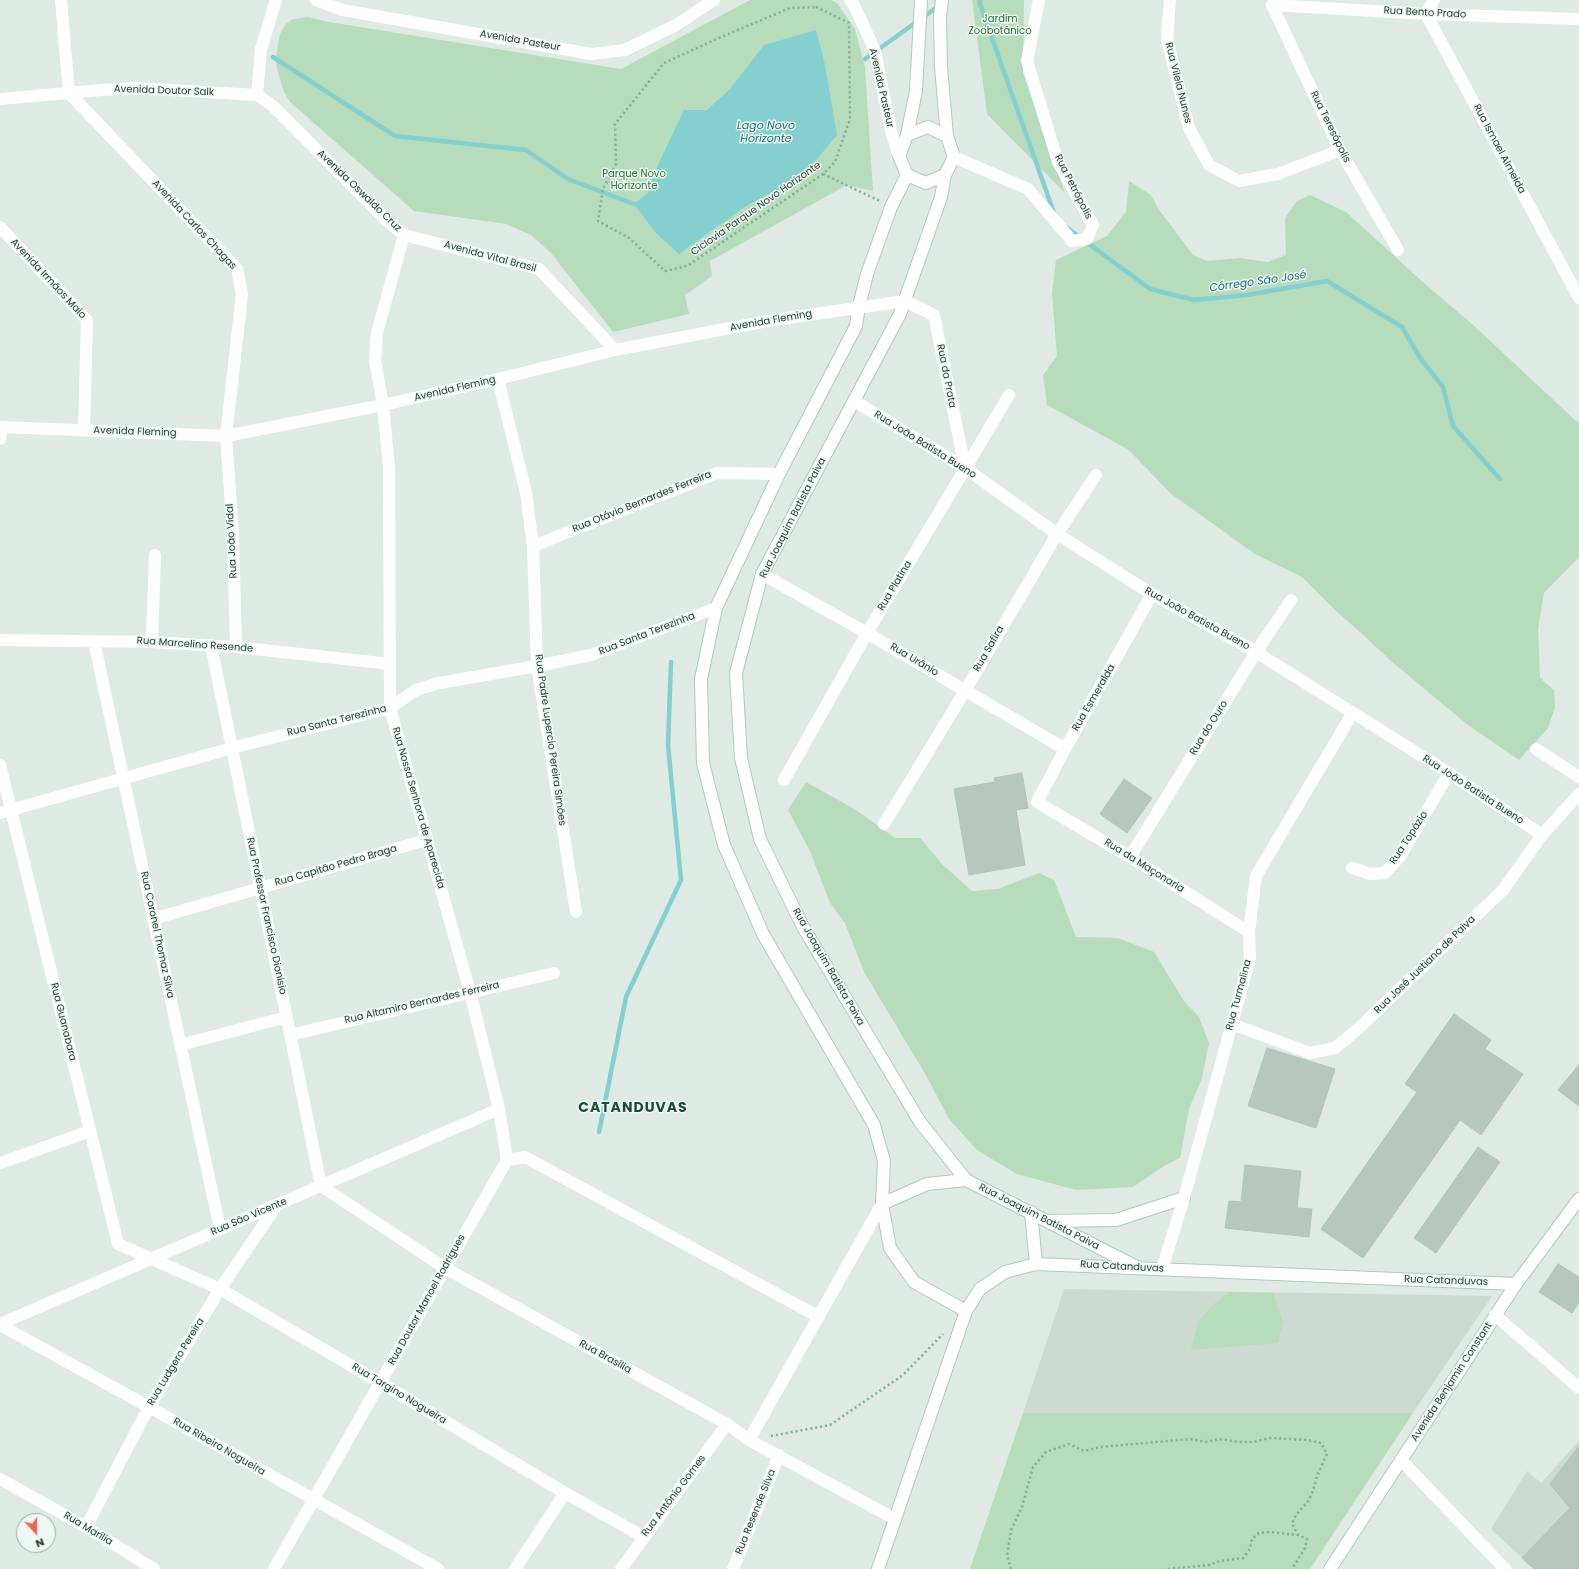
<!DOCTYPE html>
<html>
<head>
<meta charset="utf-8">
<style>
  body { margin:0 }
  #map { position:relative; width:1579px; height:1569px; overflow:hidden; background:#deeae3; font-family:Poppins,sans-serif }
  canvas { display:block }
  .north { position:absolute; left:16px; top:1513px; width:40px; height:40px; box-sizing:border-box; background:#eef7f1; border:1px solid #9baba3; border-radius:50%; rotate:159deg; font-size:11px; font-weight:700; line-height:16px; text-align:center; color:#1f392f }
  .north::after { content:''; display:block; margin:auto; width:14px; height:18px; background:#f46351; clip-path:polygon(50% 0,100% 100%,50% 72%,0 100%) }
</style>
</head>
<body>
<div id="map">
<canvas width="1579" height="1569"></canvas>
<div class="north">N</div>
</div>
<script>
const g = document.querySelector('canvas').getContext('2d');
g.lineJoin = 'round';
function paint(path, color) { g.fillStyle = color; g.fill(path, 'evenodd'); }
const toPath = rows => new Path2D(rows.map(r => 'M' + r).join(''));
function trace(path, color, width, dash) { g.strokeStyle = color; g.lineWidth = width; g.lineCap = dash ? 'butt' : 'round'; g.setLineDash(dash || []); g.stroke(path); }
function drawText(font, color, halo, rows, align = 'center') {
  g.font = font + ' Poppins,sans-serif'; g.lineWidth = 3; g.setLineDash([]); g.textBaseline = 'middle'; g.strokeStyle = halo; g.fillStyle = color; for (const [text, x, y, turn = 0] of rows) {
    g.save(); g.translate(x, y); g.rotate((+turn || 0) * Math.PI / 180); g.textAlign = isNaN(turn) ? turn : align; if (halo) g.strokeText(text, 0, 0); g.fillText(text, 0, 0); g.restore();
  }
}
paint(toPath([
  [1064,1289,1492,1296,1413,1413,1023,1413],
  [1579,1441,1579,1569,1534,1569,1491,1529,1527,1471,1541,1483]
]), '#ccdad1');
paint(toPath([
  [750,0,831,0,837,3,855,29,865,68,873,191,847,185,710,261,712,276,685,295,689,314,613,332,551,253,531,235,506,224,414,211,290,102,284,92,277,69,276,57,280,34,286,24,293,19,307,17,329,22,621,69],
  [972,0,1024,0,1023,73,1065,193,987,114],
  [1129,181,1151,195,1159,210,1193,255,1207,261,1240,258,1268,262,1286,255,1285,218,1297,201,1310,195,1346,212,1425,284,1472,324,1576,421,1579,422,1579,557,1544,593,1538,629,1540,678,1554,690,1555,707,1548,728,1519,760,1468,725,1391,661,1360,632,1336,611,1302,577,1255,554,1170,493,1129,450,1047,405,1043,375,1057,356,1052,294,1056,260,1107,236,1126,212],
  [806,782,856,810,895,838,920,838,943,865,972,891,998,889,1039,873,1054,880,1076,937,1118,938,1154,952,1184,1001,1199,1017,1209,1043,1202,1078,1189,1109,1180,1158,1164,1166,1133,1187,1076,1190,1017,1174,977,1150,949,1119,927,1077,864,972,845,923,830,903,810,851,788,810],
  [1230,1292,1273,1293,1283,1321,1278,1343,1191,1350,1198,1321,1216,1302],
  [1023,1413,1413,1413,1310,1569,970,1569]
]), '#b6dcbb');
paint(toPath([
  [816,30,825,65,837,135,801,178,746,206,679,254,655,232,634,204,648,193,657,167,684,110,707,110,730,89,764,45]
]), '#84d0d1');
trace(toPath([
  [980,0,980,4,1054,213],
  [273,57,395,136,526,150,568,179,634,204],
  [865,59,940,5],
  [1066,227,1150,289,1194,300,1247,295,1327,281,1402,327,1420,358,1443,387,1453,426,1500,479],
  [599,1132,626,997,681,880,668,745,671,662]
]), '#84d0d1', 4.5);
const building = toPath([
  [1022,773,1028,808,1016,810,1025,865,969,875,954,789,995,782,994,778,1022,773],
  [1124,779,1152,798,1127,833,1100,814,1124,779],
  [1454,1014,1491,1040,1485,1049,1523,1074,1481,1135,1460,1120,1363,1258,1321,1229,1417,1092,1405,1084,1454,1014],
  [1267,1048,1335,1069,1316,1128,1248,1106,1267,1048],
  [1579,1065,1579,1106,1558,1090,1579,1065],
  [1478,1147,1500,1162,1436,1253,1414,1238,1478,1147],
  [1245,1165,1301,1171,1297,1208,1312,1209,1309,1237,1225,1228,1229,1201,1241,1202,1245,1165],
  [1558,1264,1579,1277,1579,1302,1572,1313,1539,1292,1558,1264],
  [1579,1446,1579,1569,1534,1569,1522,1558,1570,1508,1550,1484,1579,1446]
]);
paint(building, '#b6c7be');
trace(building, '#b0c3b9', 1);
const secondary = toPath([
  [942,0,940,16,941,67,947,136],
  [928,127,947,136,954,157,945,175,926,183,907,175,899,156,907,135,928,127],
  [907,135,916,91,921,0],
  [907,175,891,207,867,274,859,306,856,326,779,474,716,608,701,679,703,763,724,845,763,934,874,1125,884,1161,882,1204,890,1248,914,1282,966,1311],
  [945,175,941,197,900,314,762,574,736,673,741,758,760,839,803,927,920,1122,966,1180,1139,1268],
  [882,1204,927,1184,966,1180],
  [1031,1212,1036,1264],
  [1049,1221,1116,1220,1184,1198],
  [878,1569,966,1311,980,1289,1005,1272,1036,1264,1516,1284],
  [1330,1569,1516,1284,1579,1199]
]);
trace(secondary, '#b1cabd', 14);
trace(toPath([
  [816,7,849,23,850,119,835,162,823,174,687,266,665,271,629,238,598,221,603,189,616,164,615,124,664,63,721,37,790,8,816,7],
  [823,174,880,201],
  [771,1436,830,1425,903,1375,943,1334],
  [1011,1569,1007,1556,1011,1530,1022,1507,1033,1467,1046,1452,1069,1444,1084,1451,1100,1447,1190,1439,1206,1442,1219,1439,1239,1442,1253,1442,1270,1438,1308,1440,1321,1443,1327,1454,1317,1476,1313,1491,1309,1500,1296,1515,1292,1523,1298,1535],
  [1168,1569,1209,1565,1220,1561,1243,1558,1250,1549,1252,1539,1259,1533,1270,1532,1298,1535,1307,1539,1305,1548,1292,1569]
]), '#7dae98', 2.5, [2, 3]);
trace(toPath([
  [61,0,69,93,237,269,242,294,226,436,233,534,236,647],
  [316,0,343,10,591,54,625,50,676,25,714,0],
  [850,0,854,5,875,51,891,131,899,156],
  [1170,0,1167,39,1189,128,1209,165,1239,181,1278,174,1340,150],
  [1274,0,1272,5,1340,150,1398,250],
  [1272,5,1426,14,1579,19],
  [1426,14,1579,298],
  [1426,14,1434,0],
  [0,99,101,90,135,88,257,95],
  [954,157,1028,189,1072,241,1087,239,1093,225,1058,162,1027,61,1039,0],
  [0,227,87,320,84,430],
  [404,235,539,269,615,350],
  [905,301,934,315,965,468],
  [498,379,526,493,533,546,537,666,576,912],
  [854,401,965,468,1057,534,1152,594,1256,652,1449,773,1542,835],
  [0,439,2,427],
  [533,546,717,473,779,474],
  [762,574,867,633,1065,749],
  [1152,594,1065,749,1037,802,1130,857,1249,932],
  [0,640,152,642,236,647,390,664],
  [94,641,220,1229],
  [152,642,155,555],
  [211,645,321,1186,445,1268,727,1424,749,1440,895,1519],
  [1536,749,1579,777],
  [0,765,118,1244,220,1289,381,1383,565,1493,644,1537],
  [784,780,867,633,1009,395],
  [0,813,232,748,390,708,416,690,439,683,537,666,591,655,716,608],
  [884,824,965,691,1057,534,1096,475],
  [1130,857,1256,652,1291,600],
  [1352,868,1370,874,1385,873,1401,855,1449,773],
  [153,919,426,840],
  [1232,1024,1310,1053,1335,1048,1360,1027,1503,890,1542,835,1579,794],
  [290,1035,554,973],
  [180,1045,287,1017],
  [507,1160,525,1157,819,1317],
  [0,1163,90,1131],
  [1162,1269,1184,1198,1250,958,1249,932,1256,876,1352,714],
  [1495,1315,1579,1388],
  [0,1324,499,1109],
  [0,1325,149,1407,438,1569],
  [749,1440,882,1204],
  [1401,1460,1505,1569],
  [0,1479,86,1527,154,1569],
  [86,1527,149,1407,220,1289,277,1205],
  [274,1569,507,1160,499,1109,470,992,390,708,389,467,383,405,375,361,377,333,404,235,384,218,273,106,257,95,261,49,276,0],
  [515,1569,565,1493],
  [621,1569,727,1424],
  [733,1569,779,1455]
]), '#fff', 12);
trace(toPath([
  [0,427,226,436,383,405,498,379,615,350,767,321,905,301]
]), '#fff', 12);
trace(secondary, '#fff', 12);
drawText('10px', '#1f392f', '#eef7f1', [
  ["Rua Bento Prado",1425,13,3],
  ["Avenida Pasteur",520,41,10],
  ["Rua Vilela Nunes",1178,83,76],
  ["Avenida Pasteur",881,88,77],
  ["Avenida Doutor Salk",164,91,2],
  ["Rua Teresópolis",1330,127,64],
  ["Rua Ismael Almeida",1499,149,62],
  ["Rua Petrópolis",1073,187,63],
  ["Avenida Oswaldo Cruz",359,191,44],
  ["Ciclovia Parque Novo Horizonte",756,209,-35],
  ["Avenida Carlos Chagas",194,225,47],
  ["Avenida Vital Brasil",490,257,15],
  ["Avenida Irmãos Maio",48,279,47],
  ["Avenida Fleming",771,321,-10],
  ["Rua da Prata",946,376,79],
  ["Avenida Fleming",455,389,-13],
  ["Avenida Fleming",135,432,2],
  ["Rua João Batista Bueno",925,445,32],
  ["Rua Otávio Bernardes Ferreira",642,502,-22],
  ["Rua Joaquim Batista Paiva",793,518,-63],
  ["Rua João Vidal",232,541,-93],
  ["Rua Platina",895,586,-59],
  ["Rua João Batista Bueno",1197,619,29],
  ["Rua Santa Terezinha",647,634,-21],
  ["Rua Marcelino Resende",195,645,4],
  ["Rua Safira",989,649,-60],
  ["Rua Urânio",914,660,31],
  ["Rua Esmeralda",1094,698,-60],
  ["Rua Santa Terezinha",337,721,-14],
  ["Rua do Ouro",1209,728,-58],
  ["Rua Padre Lupercio Pereira Simões",550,740,82],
  ["Rua João Batista Bueno",1473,790,33],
  ["Rua Nossa Senhora de Aparecida",418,808,74],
  ["Rua Topázio",1409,838,-57],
  ["Rua Capitão Pedro Braga",336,866,-16],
  ["Rua da Maçonaria",1144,866,32],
  ["Rua Professor Francisco Dionisio",266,916,78],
  ["Rua Coronel Thomaz Silva",157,935,78],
  ["Rua José Justiano de Paiva",1425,965,-44],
  ["Rua Joaquim Batista Paiva",828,967,60],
  ["Rua Turmalina",1239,995,-75],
  ["Rua Altamiro Bernardes Ferreira",422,1003,-13],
  ["Rua Guanabara",63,1022,76],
  ["Rua São Vicente",249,1217,-23],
  ["Rua Joaquim Batista Paiva",1039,1217,27],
  ["Rua Catanduvas",1122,1267,3],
  ["Rua Catanduvas",1446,1281,2],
  ["Rua Doutor Manoel Rodrigues",427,1300,-61],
  ["Rua Brasília",605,1357,29],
  ["Rua Ludgero Pereira",176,1362,-59],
  ["Avenida Benjamin Constant",1452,1382,-57],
  ["Rua Targino Nogueira",399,1394,31],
  ["Rua Ribeiro Nogueira",219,1447,30],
  ["Rua Antônio Gomes",674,1496,-53],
  ["Rua Resende Silva",756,1512,-68],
  ["Rua Marília",88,1529,31]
]);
drawText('10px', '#29713b', '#eef7f1', [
  ["Jardim",1000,19],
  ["Zoobotânico",1000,31],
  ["Parque Novo",634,174],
  ["Horizonte",634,186]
]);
drawText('italic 11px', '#197376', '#eef7f1', [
  ["Lago Novo",766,126],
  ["Horizonte",766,139],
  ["Córrego São José",1258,282,-8]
]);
g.letterSpacing = '1px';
drawText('bold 14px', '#1b4b39', '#eef7f1', [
  ["CATANDUVAS",633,1108]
]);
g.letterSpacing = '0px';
</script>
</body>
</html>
